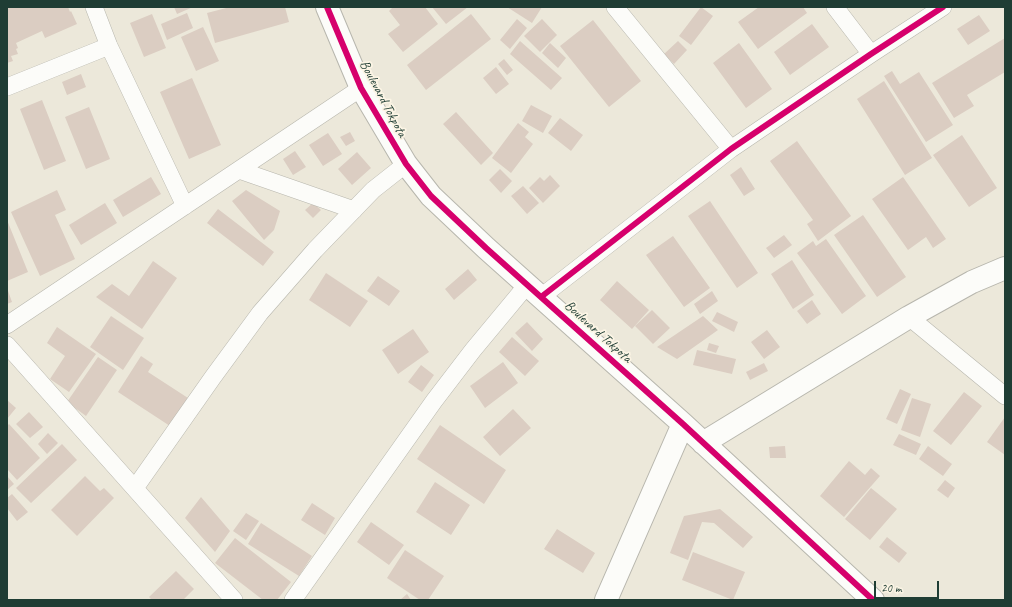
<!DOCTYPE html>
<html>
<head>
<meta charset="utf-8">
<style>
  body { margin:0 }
  #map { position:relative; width:1012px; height:607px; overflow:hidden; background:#ece8da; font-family:Caveat,sans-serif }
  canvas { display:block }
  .frame { position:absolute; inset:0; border:8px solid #1f3d34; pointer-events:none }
  .scale { position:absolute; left:874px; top:581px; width:65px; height:18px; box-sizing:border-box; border:2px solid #1f3d34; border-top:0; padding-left:5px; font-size:12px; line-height:14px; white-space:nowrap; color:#1f3d34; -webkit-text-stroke:3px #fcf5e5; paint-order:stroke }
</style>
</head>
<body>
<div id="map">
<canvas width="1012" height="607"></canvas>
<div class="frame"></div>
<div class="scale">20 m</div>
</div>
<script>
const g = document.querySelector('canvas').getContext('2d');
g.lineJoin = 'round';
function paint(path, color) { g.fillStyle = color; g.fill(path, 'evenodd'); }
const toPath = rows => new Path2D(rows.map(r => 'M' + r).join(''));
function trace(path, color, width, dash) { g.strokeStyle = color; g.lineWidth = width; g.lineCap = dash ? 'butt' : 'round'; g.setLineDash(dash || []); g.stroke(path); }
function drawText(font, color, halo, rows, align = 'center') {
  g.font = font + ' Caveat,sans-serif'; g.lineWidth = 3.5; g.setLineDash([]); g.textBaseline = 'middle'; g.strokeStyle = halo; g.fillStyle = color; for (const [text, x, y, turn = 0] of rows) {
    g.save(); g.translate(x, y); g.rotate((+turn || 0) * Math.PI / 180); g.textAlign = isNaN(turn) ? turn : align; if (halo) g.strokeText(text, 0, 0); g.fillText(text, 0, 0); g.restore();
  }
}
paint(toPath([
  [9,7,68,7,70,12,71,11,77,24,45,38,42,31,16,43,18,48,16,49,18,54,11,56,13,61,7,63,7,8],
  [174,7,193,7,177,14],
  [230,7,285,7,289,22,215,43,207,13],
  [393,7,425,7,438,24,403,52,388,34,400,25,389,11],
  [432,7,468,7,446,24],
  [507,7,542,7,532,23],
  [701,7,713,16,691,45,679,36],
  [759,7,803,7,807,13,758,49,738,22],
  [187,13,193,28,167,40,161,24],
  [152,14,166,48,144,57,130,23],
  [471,14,491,39,426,90,407,65],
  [979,15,990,31,968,45,957,29],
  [517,19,527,28,510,49,500,40],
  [542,19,557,35,540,52,524,36],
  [593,20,641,81,609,107,560,46],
  [812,24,829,47,790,75,774,52],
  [203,27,219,61,196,71,181,37],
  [1005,38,1005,72,967,95,974,106,954,118,932,83],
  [520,41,562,78,551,90,510,54],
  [678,41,687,50,674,64,664,54],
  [550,43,566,58,558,68,542,53],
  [739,43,772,89,746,108,713,63],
  [504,59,513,70,507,75,498,64],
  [496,67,509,84,496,94,483,78],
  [892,71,900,84,919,72,953,125,926,142,884,76],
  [81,74,86,87,67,95,62,82],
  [192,78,221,145,189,159,160,92],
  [884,81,932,158,905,175,857,99],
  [42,100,66,161,44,170,20,109],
  [531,105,552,116,543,133,522,121],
  [89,107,110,159,86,169,65,117],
  [456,112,493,153,481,165,443,124],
  [560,118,583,135,571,151,548,133],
  [518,123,529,132,525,137,533,144,511,173,492,158],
  [350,132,355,141,346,146,340,137],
  [328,133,342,154,323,166,309,145],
  [962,135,997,188,969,207,933,155],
  [797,141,851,216,818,241,807,224,813,220,770,161],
  [295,151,306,167,293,175,283,159],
  [357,152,371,168,352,185,338,169],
  [741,167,755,189,744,196,730,175],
  [500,169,512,181,501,193,489,180],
  [550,175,560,186,543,203,529,188,540,177,544,181],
  [151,177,161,194,123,217,113,200],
  [903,177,946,239,933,248,926,237,908,250,872,199],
  [523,186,539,203,527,214,511,196],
  [57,190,66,210,55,215,75,259,40,276,11,212],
  [246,190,280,211,274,230,264,240,232,201],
  [710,201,758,273,737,288,688,216],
  [105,203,117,223,81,245,69,225],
  [313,203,321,210,313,218,305,210],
  [218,209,274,252,263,266,207,223],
  [863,215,906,277,877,297,834,235],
  [7,220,28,272,7,281],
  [784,235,792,245,774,258,766,248],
  [673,236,710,288,684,307,646,255],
  [826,239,866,296,842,314,797,253,813,241,816,246],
  [792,260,814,295,793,309,771,274],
  [153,261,177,278,142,329,96,297,112,284,129,296],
  [468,269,477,280,454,300,445,289],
  [326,273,368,301,350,327,309,300],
  [378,276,400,291,389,306,367,291],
  [617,281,649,310,632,329,600,300],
  [7,288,12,302,7,304],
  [712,291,718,301,700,314,694,304],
  [812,300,821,314,807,324,797,311],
  [652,310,670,328,653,344,635,326],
  [717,312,738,322,734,332,712,321],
  [111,316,144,338,123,370,90,347],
  [703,316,718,330,677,359,657,347],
  [527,322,543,339,532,351,515,333],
  [57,327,96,354,69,392,50,379,65,356,47,343],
  [413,329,429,352,398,374,382,350],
  [767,330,780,347,764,359,751,342],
  [512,337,539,361,525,376,499,352],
  [709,343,719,346,716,353,707,350],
  [697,350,736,359,732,374,693,365],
  [141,356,153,364,148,372,188,398,170,426,118,392],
  [98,357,117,370,86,416,67,402],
  [503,362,518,383,485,408,470,386],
  [764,363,768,371,750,380,746,372],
  [421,365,434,375,422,392,408,382],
  [900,389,911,394,897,424,886,419],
  [964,392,982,406,951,445,933,431],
  [912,398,931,404,920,437,901,430],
  [7,400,16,408,7,419],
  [513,409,531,428,500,456,483,437],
  [29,412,43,427,30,438,16,424],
  [1005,417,1005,455,987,442],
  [9,424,40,458,17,480,7,469,7,426],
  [440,425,506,470,484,504,417,459],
  [48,433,58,443,47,454,38,444],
  [899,434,921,444,916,455,893,445],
  [62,444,77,460,31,503,16,488],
  [785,446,786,458,770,458,769,447],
  [928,446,952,464,943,476,919,459],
  [849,461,865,475,871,468,880,476,844,517,820,496],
  [7,476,14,484,7,490],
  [85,476,100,491,104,488,114,498,77,536,51,510],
  [945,480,955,488,948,498,937,490],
  [435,482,470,505,451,535,416,512],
  [871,488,897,509,870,540,845,519],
  [12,494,28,512,17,521,7,508,7,498],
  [201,497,230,531,215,552,185,518],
  [312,503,335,518,325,535,301,520],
  [720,509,753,537,743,548,714,523,702,522,688,560,670,553,684,516],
  [246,513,259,521,246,540,233,531],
  [371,522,404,545,389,565,357,542],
  [261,523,312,556,299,576,248,544],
  [557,529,595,553,583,573,544,549],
  [887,537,907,553,899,563,879,547],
  [235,538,291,582,277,600,263,600,215,563],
  [405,550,444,576,428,600,420,600,387,578],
  [693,552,745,572,733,600,682,580],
  [176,571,194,589,183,600,152,600,149,597],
  [407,594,411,600,400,600]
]), '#dbcdc2');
const street = toPath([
  [94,7,109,46,185,206],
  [615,7,731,149],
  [835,7,871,54],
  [7,87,109,46],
  [239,170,354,210],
  [541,297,731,149,871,54,943,7],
  [909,317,1005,396],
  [7,325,361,88],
  [7,345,234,600],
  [135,488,213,377,260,313,315,250,373,190,406,164],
  [293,600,434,401,473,350,527,285]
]);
const secondary = toPath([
  [327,7,361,88,406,164,431,196,486,248,683,424,873,600],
  [703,443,909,317,972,282,1005,268],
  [606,600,683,424]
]);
trace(street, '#b7b6ad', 18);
trace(secondary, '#b7b6ad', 24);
trace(street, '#fcfcf9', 17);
trace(secondary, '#fcfcf9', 22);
trace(toPath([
  [327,7,361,88,406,164,431,196,486,248,683,424,873,600],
  [541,297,731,149,871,54,943,7]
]), '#d6006c', 6);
drawText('14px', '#1f3d34', '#fcf5e5', [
  ["Boulevard Tokpota",383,99,62],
  ["Boulevard Tokpota",598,332,42]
]);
</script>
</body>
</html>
